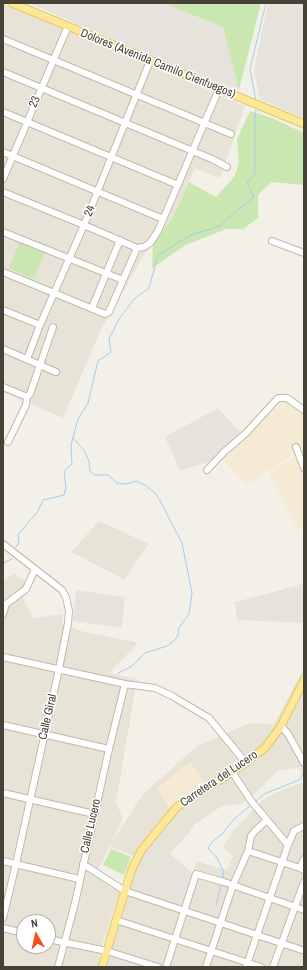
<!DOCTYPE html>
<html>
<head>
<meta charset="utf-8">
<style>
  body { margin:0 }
  #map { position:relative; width:307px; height:970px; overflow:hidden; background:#f3f1e7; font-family:"Archivo Narrow",sans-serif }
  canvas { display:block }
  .frame { position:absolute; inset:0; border:4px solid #464236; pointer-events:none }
  .north { position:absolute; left:16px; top:914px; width:40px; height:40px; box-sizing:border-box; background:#fff; border:1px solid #b5b3af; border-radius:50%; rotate:351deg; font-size:11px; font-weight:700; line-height:16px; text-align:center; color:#464236 }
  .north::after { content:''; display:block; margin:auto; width:14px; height:18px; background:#f6501c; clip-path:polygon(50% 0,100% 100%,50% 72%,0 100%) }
</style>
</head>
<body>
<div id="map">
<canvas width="307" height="970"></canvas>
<div class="frame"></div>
<div class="north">N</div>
</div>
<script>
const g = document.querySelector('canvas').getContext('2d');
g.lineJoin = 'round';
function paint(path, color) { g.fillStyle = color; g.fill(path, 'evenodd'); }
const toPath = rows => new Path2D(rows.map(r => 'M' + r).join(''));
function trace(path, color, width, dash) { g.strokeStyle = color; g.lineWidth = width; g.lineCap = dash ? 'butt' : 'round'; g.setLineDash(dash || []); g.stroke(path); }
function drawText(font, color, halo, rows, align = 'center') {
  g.font = font + ' "Archivo Narrow",sans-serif'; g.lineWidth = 3; g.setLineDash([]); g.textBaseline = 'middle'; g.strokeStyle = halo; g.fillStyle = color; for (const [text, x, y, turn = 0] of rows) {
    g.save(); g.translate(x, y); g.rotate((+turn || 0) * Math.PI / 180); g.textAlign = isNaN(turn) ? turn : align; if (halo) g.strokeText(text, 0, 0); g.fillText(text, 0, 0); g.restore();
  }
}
paint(toPath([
  [3,4,245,106,220,178,195,168,172,219,142,258,110,315,101,329,63,418,3,392],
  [99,521,149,544,124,579,71,552],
  [14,573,30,585,23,598,34,618,62,614,63,624,81,631,138,643,109,673,137,679,116,802,123,819,110,845,143,794,197,746,250,723,274,724,304,668,304,775,298,768,277,771,258,791,242,804,222,806,194,825,189,833,170,854,193,874,196,861,226,870,233,856,223,847,233,831,264,799,275,793,304,782,304,967,166,967,109,950,138,861,131,855,110,846,97,872,108,880,109,887,120,891,104,939,97,967,3,967,3,582],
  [24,922,48,922,48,946,24,946]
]), '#e7e3d6');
paint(toPath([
  [283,401,304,415,304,455,301,450,294,454,246,485,222,459],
  [296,457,304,473,304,526,298,530,269,473],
  [190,762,206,784,170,810,157,788]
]), '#f5ead3');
paint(toPath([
  [29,3,170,3,170,6,223,27,239,90,196,75],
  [268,3,304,3,304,118,260,100,254,70],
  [218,408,241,433,208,462,180,471,165,437],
  [304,583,304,623,237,620,235,602,281,590],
  [76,590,125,597,122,628,73,621],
  [154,840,193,874,185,896,135,881,146,852],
  [110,955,150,967,107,967]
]), '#e6e2dc');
paint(toPath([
  [170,3,261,3,239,90,223,27,170,6],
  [250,111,272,118,304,133,304,185,271,182,258,195,258,218,243,229,226,229,186,245,152,268,153,244,172,219,189,182,216,197,234,177,239,164,237,139],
  [20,242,45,252,34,279,9,268],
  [111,849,131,857,124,875,103,865]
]), '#cae7b1');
trace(toPath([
  [256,101,250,69,266,3],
  [73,438,84,450,89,461,90,471,95,475,108,475,117,483,126,484,136,481,145,485,157,495,182,543,192,593,189,614,178,629,179,633,175,640,167,646,145,653,131,667,118,673],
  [16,547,19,542,18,535,38,511,43,500,64,495,66,487,64,471,72,464,71,445,78,419,88,403,98,361,111,352,109,339,119,319,134,299,149,288,158,255,191,235,220,226,228,218,254,197,247,183,255,175,255,119,256,110],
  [3,563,12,559],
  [255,802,264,794,299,780,304,772],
  [223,880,223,870,217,858,208,848,212,842,222,834,233,820,251,805],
  [216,905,221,885]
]), '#a5caef', 1);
const minor = toPath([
  [3,39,231,134],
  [3,72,212,159,227,167],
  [3,112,178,185],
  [3,152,163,219],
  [3,179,68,26],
  [3,192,84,225,137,248,144,247,150,243,158,231,219,89],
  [3,232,123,280],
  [272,241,304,253],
  [3,272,105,314,109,312,137,248],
  [92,308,120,240],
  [3,310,40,325],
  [3,349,56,372],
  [27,359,40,325,84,225,150,61],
  [3,387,25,396,27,396,30,394,53,327],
  [8,442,26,405,27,396],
  [296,447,304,468],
  [207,470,224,452,246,433,278,398,287,398,304,410],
  [3,544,62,590,66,597,69,611,68,623,59,669,16,864,3,918],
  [3,614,6,604,26,589,35,569],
  [3,657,125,684,155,688,172,696,209,718,246,763],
  [3,725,109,749],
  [281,726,288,734,304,763],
  [232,772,252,802,288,845],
  [3,793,94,814],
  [248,851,300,868,304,870],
  [3,861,79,879],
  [83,864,125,891,302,950],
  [300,868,304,859],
  [116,920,261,967],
  [3,928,24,933],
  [48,939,107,951,158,967],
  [58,967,75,903,109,749,125,684],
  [166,967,196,874,224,882,304,910],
  [206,967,233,885,248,851,251,836,255,831,267,820],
  [246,967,288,845,294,831,304,826],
  [273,967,304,882]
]);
const major = toPath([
  [12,3,304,124],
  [102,967,125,891,132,869,141,851,157,831,177,807,232,772,265,748,281,726,304,680]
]);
trace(minor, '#bfb9aa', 8);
trace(major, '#e2c767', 9);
trace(minor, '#fff', 6);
trace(major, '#fce898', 7);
drawText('12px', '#464236', '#fff', [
  ["Dolores (Avenida Camilo Cienfuegos)",158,64,22],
  ["23",35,102,-67],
  ["24",90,211,-68],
  ["Calle Giral",48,717,-77],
  ["Carretera del Lucero",219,779,-34],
  ["Calle Lucero",91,826,-77]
]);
</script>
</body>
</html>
